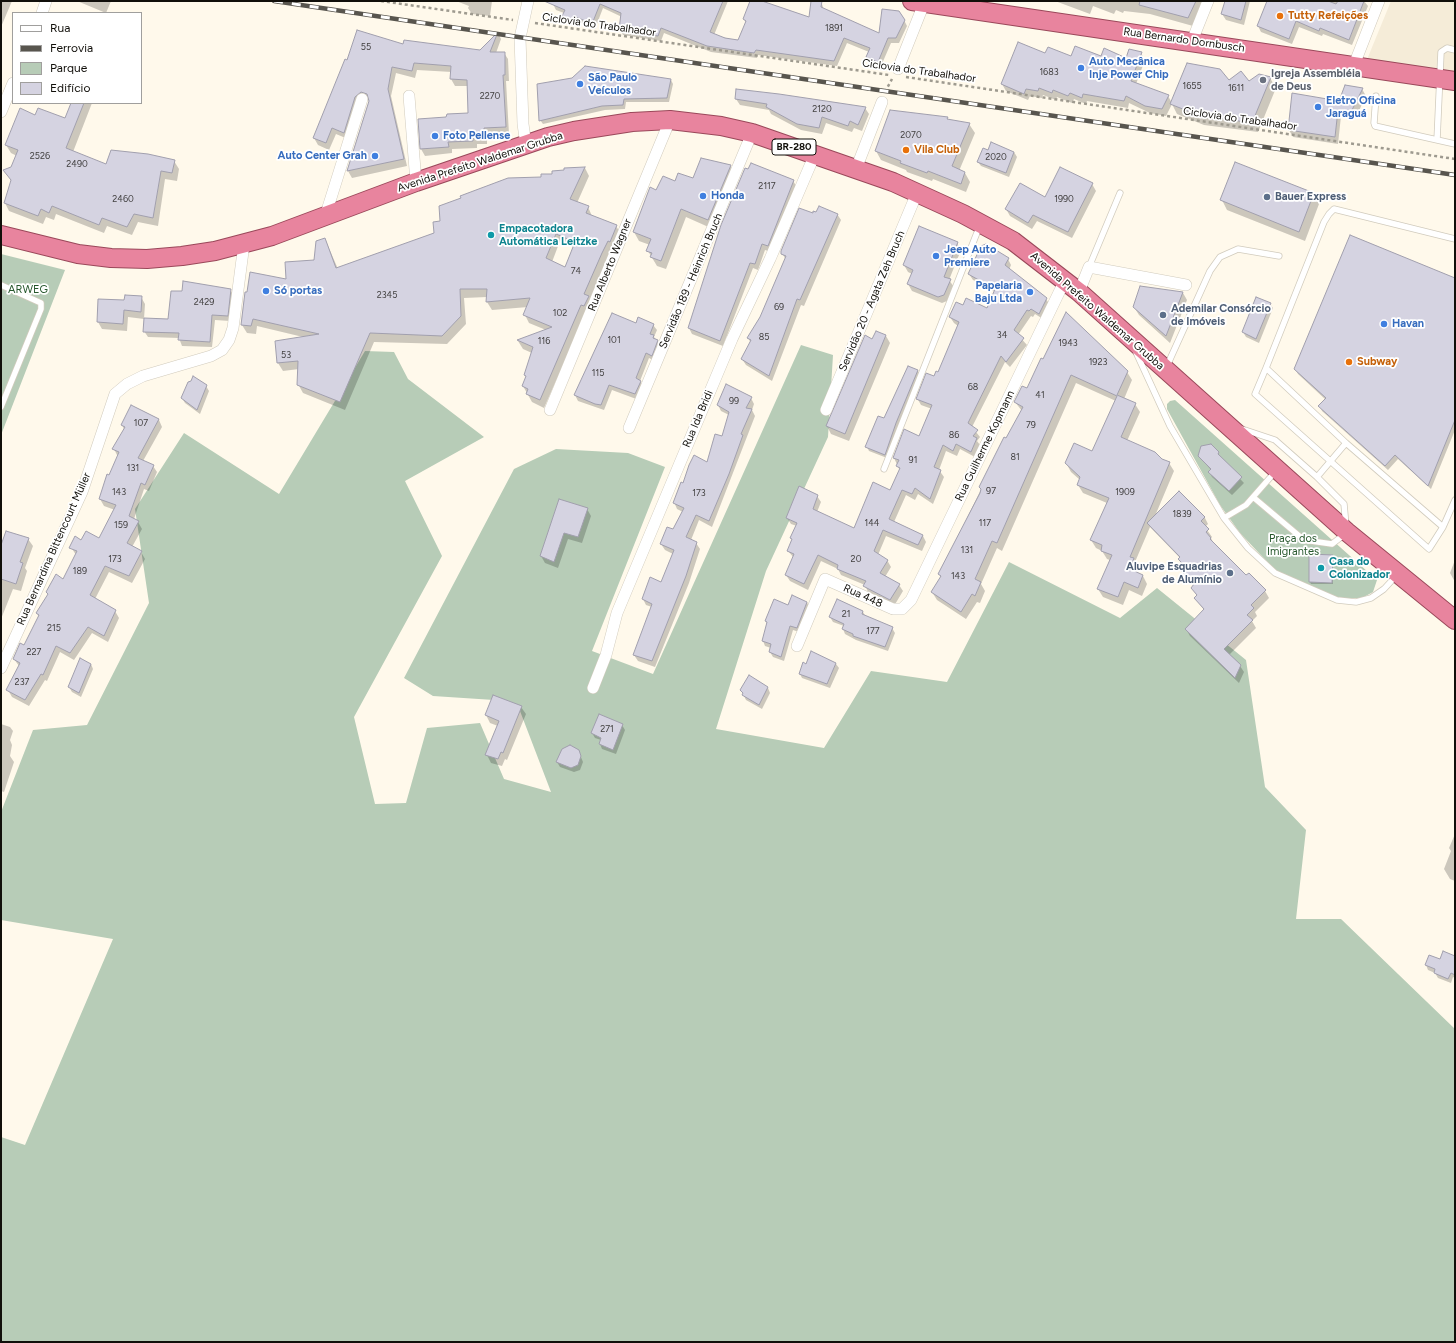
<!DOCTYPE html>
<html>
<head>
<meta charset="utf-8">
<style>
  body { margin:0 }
  #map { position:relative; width:1456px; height:1343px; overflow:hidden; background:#fff9eb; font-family:Figtree,sans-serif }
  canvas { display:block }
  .frame { position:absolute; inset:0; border:2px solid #110f0a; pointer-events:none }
  .legend { position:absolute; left:12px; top:12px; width:130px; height:92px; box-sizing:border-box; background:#fff; border:1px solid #a09f9d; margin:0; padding:5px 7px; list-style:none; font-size:12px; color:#110f0a }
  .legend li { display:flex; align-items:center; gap:8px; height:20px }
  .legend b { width:20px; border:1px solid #a09f9d }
</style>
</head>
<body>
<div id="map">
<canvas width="1456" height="1343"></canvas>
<div class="frame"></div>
<ul class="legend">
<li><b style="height:5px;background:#fff"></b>Rua</li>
<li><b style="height:5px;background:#58554e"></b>Ferrovia</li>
<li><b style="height:11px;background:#b7ccb7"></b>Parque</li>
<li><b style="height:11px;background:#d5d3e1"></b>Edifício</li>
</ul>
</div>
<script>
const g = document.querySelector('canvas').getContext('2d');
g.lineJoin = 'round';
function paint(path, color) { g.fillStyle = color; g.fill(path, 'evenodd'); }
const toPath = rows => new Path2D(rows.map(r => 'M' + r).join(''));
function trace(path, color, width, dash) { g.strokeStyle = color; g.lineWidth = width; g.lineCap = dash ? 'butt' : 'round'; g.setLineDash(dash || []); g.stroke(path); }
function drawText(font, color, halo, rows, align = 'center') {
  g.font = font + ' Figtree,sans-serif'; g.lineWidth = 3.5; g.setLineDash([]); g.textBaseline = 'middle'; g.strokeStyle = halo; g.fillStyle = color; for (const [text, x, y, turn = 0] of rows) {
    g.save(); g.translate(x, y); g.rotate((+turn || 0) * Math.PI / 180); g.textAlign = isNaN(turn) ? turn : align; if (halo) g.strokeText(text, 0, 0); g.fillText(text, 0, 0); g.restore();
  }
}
paint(toPath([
  [1391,1,1455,1,1455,73,1366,62]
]), '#f5ecd8');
paint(toPath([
  [1,254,65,270,1,435],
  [801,345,833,355,828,437,766,571,716,729,824,748,871,671,947,682,1009,562,1120,618,1157,588,1246,660,1265,787,1306,830,1296,919,1341,919,1455,1029,1455,1342,1,1342,1,1137,25,1145,113,939,1,920,1,812,33,730,87,725,149,603,135,509,184,433,279,494,365,351,394,352,408,379,484,437,405,481,442,556,354,717,375,804,406,803,427,728,480,723,504,779,551,792,520,711,494,700,433,696,404,678,514,469,556,449,628,453,665,467,592,651,653,674],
  [1175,400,1377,580,1373,592,1362,598,1339,598,1286,577,1274,569,1240,533,1220,505,1167,409,1167,404,1170,401]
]), '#b7ccb7');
paint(toPath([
  [1,1,12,1,1,27],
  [77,1,111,1,106,13],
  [408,1,427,1,426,2],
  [456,1,492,1,490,16,472,14,468,8,469,6],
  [555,1,728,1,714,35,738,41,746,23,744,19,751,1,760,1,810,18,812,1,821,1,824,10,880,34,904,20,907,26,899,43,891,43,881,66,871,62,867,57,869,52,847,43,837,66,758,55,757,58,711,52,664,33,661,41,623,35,620,30,622,17,603,8,595,29,577,21,576,25,566,21,563,16,564,13,556,10,553,4],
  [1055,1,1204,1,1193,26,1150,14,1124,11,1123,13,1116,10,1114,14,1093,6,1090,14],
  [1229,1,1250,1,1244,25,1226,20,1222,14],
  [1268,1,1364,1,1368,6,1352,45,1323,34,1322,36,1299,27,1292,44,1261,32,1258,26],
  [498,33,501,39,496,53,504,53,508,59,509,81,506,81,509,134,487,135,487,144,477,144,477,148,452,149,452,153,425,156,421,149,447,118,469,114,468,86,455,86,451,79,452,72,417,70,415,78,396,73,391,96,407,166,352,178,348,171,370,101,365,99,348,139,336,134,329,150,318,145,314,138,404,45,480,51],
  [1141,53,1145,60,1136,84,1168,96,1172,103,1229,81,1249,83,1270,78,1276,88,1258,132,1204,125,1177,114,1172,104,1166,116,1150,113,1129,103,1128,108,1087,101,1086,104,1074,99,1072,103,1057,97,1056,100,1043,95,1042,98,1030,96,1028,100,1006,91,1002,84,1046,55,1072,58,1127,59],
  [585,67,671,80,673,84,669,102,626,102,625,109,605,110,543,124,540,120,572,79],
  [1345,86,1362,89,1366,96,1355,119,1341,116,1338,144,1293,137,1289,130,1340,102],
  [736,99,865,108,869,114,862,131,854,128,852,132,826,123,822,134,801,130,771,114,769,110,740,105],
  [72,103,92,103,73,152,106,165,174,161,179,169,177,181,165,179,158,226,138,222,132,235,107,226,104,233,56,214,54,220,46,217,43,224,9,211,5,203,12,181,5,170,12,168,17,156,11,153,6,145,36,116,65,120],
  [947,118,948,120,969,124,975,133,959,171,965,173,970,182,966,192,933,179,932,181,907,172,906,170,881,160,876,151],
  [988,151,1014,152,1017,157,1009,177,981,166,978,162],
  [730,166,736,175,713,229,686,217,666,269,657,266,648,251,650,245,639,241,634,232,657,191],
  [585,168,589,176,577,203,588,207,592,216,616,226,621,234,606,262,590,299,593,305,586,313,544,408,532,402,523,386,526,377,525,375,532,353,523,349,518,341,546,330,529,323,525,315,528,307,492,310,487,302,487,297,464,298,466,324,447,344,374,342,345,410,303,393,298,384,299,369,283,371,278,363,303,337,257,326,256,334,247,333,242,325,287,281,315,261,325,239,338,269,435,233,441,222,542,178,565,171,565,169],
  [560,241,574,247,566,269,552,262],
  [793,181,797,187,771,252,765,250,758,270,753,268,723,346,692,334,689,328],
  [1092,184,1096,191,1072,238,1037,221,1032,229,1010,216,1006,209],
  [1313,194,1319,204,1305,241,1227,210,1222,200],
  [837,214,841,220,804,306,801,305,772,381,746,365,742,359,751,343,748,338,761,317,786,260,782,253,813,215],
  [957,243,961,250,949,280,954,287,947,301,942,303,912,291,908,284,912,274,908,272,904,265],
  [1008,259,1011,265,1009,270,1046,299,1050,305,1043,319,1035,314,1033,317,1031,316,1018,335,1027,345,1010,367,1005,362,972,427,980,437,977,441,980,445,975,457,960,449,957,456,946,451,939,470,944,477,933,504,918,494,915,500,906,495,894,522,923,536,926,542,922,551,886,536,878,555,887,560,891,567,885,577,899,585,903,591,894,606,868,592,865,585,841,575,838,569,821,561,808,590,790,581,786,575,794,558,788,551,797,526,791,524,787,518,817,496,821,502,817,512,855,529,891,491,900,471,894,458,920,437,932,409,921,405,917,398,938,373,958,326,954,323,950,317,964,306,987,309,995,292,973,280,969,274],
  [1455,279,1455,430,1431,489,1398,459,1388,470,1322,411,1320,406,1326,400,1298,374,1295,369],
  [1141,287,1183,293,1187,300,1170,343,1139,315,1134,307],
  [230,290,234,295,230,321,215,320,212,347,182,346,179,338,148,337,144,331],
  [141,297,145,304,144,319,128,317,127,331,102,329,98,322],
  [1270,304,1273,308,1259,343,1246,337,1243,332],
  [636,324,653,325,657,330,654,337,661,346,655,361,649,358,640,381,644,387,639,400,612,390,604,410,578,401,575,395],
  [886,336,890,343,849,441,831,434,827,426,873,340],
  [1041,359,1127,372,1132,380,1124,399,1135,404,1140,412,1127,441,1169,463,1174,471,1155,516,1179,492,1205,518,1208,524,1205,527,1212,537,1211,538,1214,544,1246,577,1249,574,1265,591,1269,598,1255,612,1257,616,1252,621,1256,628,1229,655,1240,666,1244,672,1239,683,1190,636,1186,629,1204,610,1195,598,1197,596,1192,588,1194,586,1181,570,1184,568,1179,560,1180,558,1150,527,1135,562,1138,567,1136,573,1143,576,1147,584,1142,596,1129,590,1123,605,1103,597,1098,589,1110,560,1107,559,1102,551,1096,548,1091,540,1107,503,1083,493,1078,485,1080,480,1071,472,1066,463,1093,452,1116,401,1076,383,1002,551,997,548,981,584,985,591,980,603,977,602,966,619,937,600,932,592,941,578,939,574,1006,439,1022,411,1015,402,1027,390],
  [908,367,918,371,920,375,887,458,869,451,867,447,885,420],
  [206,386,209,391,200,414,185,403,182,398],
  [751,398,754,404,752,410,755,416,712,527,699,520,691,540,696,543,700,549,689,583,655,667,638,661,634,655,652,607,646,605,643,599,661,583,673,554,665,550,661,544,674,531,683,512,677,509,674,502,683,484,708,463,723,437,729,415,721,411,718,405],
  [131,406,159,420,162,427,143,461,153,466,157,472,149,491,144,489,134,519,138,522,142,529,132,547,141,552,145,559,132,583,109,572,95,599,115,611,119,618,108,642,92,633,74,660,60,652,47,681,45,680,29,706,12,697,8,690,19,666,14,659,24,646,39,618,37,613,64,580,76,555,71,547,82,541,99,539,115,510,104,506,100,499,118,457,114,449,124,429,122,425],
  [1218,452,1220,458,1244,483,1232,495,1212,477,1209,472,1211,470,1199,456],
  [587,509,591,516,582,543,568,539,558,568,545,563,541,556],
  [28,539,33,546,25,568,27,571,21,591,13,589,1,619,1,549],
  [1332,556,1333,584,1311,584,1310,582],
  [1455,560,1455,582,1450,573],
  [807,602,809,607,799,632,793,630,784,661,773,657,770,652,771,648,765,646,763,641,767,623,766,621,788,606],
  [863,612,866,617,892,628,895,633,888,651,856,640,845,634,843,629,844,626,833,622,830,617],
  [812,653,836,664,839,668,830,688,802,678,800,674,807,665],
  [91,664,93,669,81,697,72,692,69,687],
  [749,677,768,688,770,693,762,709,746,700,741,690],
  [521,707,526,714,507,760,505,759,502,766,491,763,487,755,498,726,490,723,486,715],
  [1,724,10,727,13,731,10,740,12,745,10,756,14,762,4,792,1,791],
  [622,725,625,730,616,754,602,749,600,744,601,740,595,738,592,733],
  [578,750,583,762,580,770,574,772,560,767,557,762],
  [1455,834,1455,881,1450,879,1444,869,1451,851,1449,848],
  [1455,957,1455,978,1453,977,1451,983,1438,978,1435,973,1428,970,1426,965]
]), '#0003');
const building = toPath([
  [544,1,723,1,710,32,725,38,738,40,746,21,743,19,750,1,762,1,809,17,811,1,822,1,821,7,879,33,882,9,899,11,905,20,896,38,888,38,878,62,866,57,870,48,844,38,834,61,756,50,754,53,707,46,661,28,658,36,619,30,621,13,600,4,592,24,574,16,573,20,562,16,565,10,544,1],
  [1140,1,1196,1,1188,18,1139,5,1140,1],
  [1225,1,1246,1,1241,20,1221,14,1225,1],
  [1267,1,1328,1,1336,4,1338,1,1364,1,1349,40,1320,28,1319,31,1296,21,1289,39,1257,26,1267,1],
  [357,30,403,44,404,40,480,50,498,32,490,52,505,52,505,75,503,75,506,127,484,128,484,137,473,137,473,141,448,142,449,147,420,149,418,119,446,117,447,114,468,113,467,80,450,79,451,66,414,63,412,71,392,67,388,89,404,159,347,171,369,101,367,94,361,92,355,97,344,133,332,128,326,143,313,138,345,59,347,60,357,30],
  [1018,42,1045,53,1048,47,1071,56,1075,46,1101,56,1104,48,1126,58,1129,49,1142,52,1131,81,1169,95,1162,109,1145,106,1126,96,1124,101,1083,94,1082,98,1070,93,1068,96,1053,90,1052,93,1039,88,1038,91,1026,89,1024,94,1001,84,1018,42],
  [1187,63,1220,69,1229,80,1241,71,1249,81,1259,74,1271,77,1252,123,1198,115,1170,104,1187,63],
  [585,66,671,79,667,98,624,99,623,105,602,106,539,121,537,84,572,78,585,66],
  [1345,85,1363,88,1351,112,1338,110,1335,137,1288,130,1292,93,1339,101,1345,85],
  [736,89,779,94,866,107,858,125,850,121,848,126,822,117,819,128,797,124,766,107,767,104,735,99,736,89],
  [71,103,84,103,66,148,106,164,111,150,148,154,175,160,172,173,161,171,153,218,134,214,127,227,102,218,99,225,52,206,49,213,41,209,38,216,4,203,11,180,3,170,11,167,18,150,5,145,20,108,35,115,38,108,65,118,71,103],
  [890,110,948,117,947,119,970,123,952,166,965,172,961,184,928,171,927,173,900,163,901,161,875,151,890,110],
  [991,142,1014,152,1006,173,977,162,983,148,988,150,991,142],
  [701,158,731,165,708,220,681,209,661,261,650,257,652,253,646,251,651,239,633,232,650,187,656,190,663,176,675,181,678,173,693,178,701,158],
  [1235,162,1314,193,1299,232,1220,200,1235,162],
  [751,163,794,180,768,246,762,244,755,264,750,263,720,341,688,328,721,225,745,168,748,169,751,163],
  [585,167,570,199,589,206,586,213,617,225,610,242,608,241,602,253,584,294,589,296,584,306,581,305,540,400,526,394,528,389,522,386,526,376,524,375,533,347,517,340,552,327,523,315,530,298,486,302,487,289,460,289,461,316,442,336,370,333,340,402,297,385,298,361,277,363,275,341,319,334,253,319,251,326,241,325,245,292,247,292,250,272,286,279,285,262,314,260,316,241,325,238,336,268,434,233,433,222,440,221,439,206,461,198,460,196,508,178,541,177,541,174,552,174,552,171,564,170,564,168,585,167],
  [556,234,575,242,565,267,546,258,556,234],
  [1060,167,1093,183,1068,232,1033,215,1028,223,1005,209,1020,183,1045,197,1060,167],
  [819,206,838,214,800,300,797,299,769,376,741,359,751,340,747,338,760,317,786,256,781,254,781,251,799,208,813,213,813,211,816,212,819,206],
  [919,226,958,242,944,277,951,279,944,295,938,297,907,284,913,270,903,265,919,226],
  [1350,235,1455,278,1455,420,1428,486,1395,455,1385,466,1318,406,1326,398,1294,369,1350,235],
  [986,244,1009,258,1005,265,1047,298,1039,314,1031,309,1029,311,1027,310,1014,330,1024,338,1006,362,1001,356,968,423,978,430,973,436,977,438,971,452,956,444,953,451,943,445,934,467,941,470,930,499,915,488,912,494,902,490,889,519,923,535,918,545,883,530,874,551,888,560,880,573,900,584,890,600,863,586,866,581,837,569,838,565,818,555,804,584,785,575,794,554,787,551,792,539,790,538,797,523,786,518,799,486,818,495,813,509,854,528,873,482,890,490,900,468,896,466,899,460,893,458,904,429,919,436,932,405,916,399,926,373,934,376,936,371,938,372,959,322,949,317,956,302,963,305,966,298,987,308,995,289,968,274,981,246,986,244],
  [183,281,231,289,228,316,212,315,210,342,178,340,179,333,143,332,144,318,168,319,171,291,182,291,183,281],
  [1140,286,1183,292,1166,336,1133,307,1140,286],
  [125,295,142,296,141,312,124,310,123,324,97,322,98,299,124,300,125,295],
  [1256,297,1271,303,1256,339,1242,332,1256,297],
  [1066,312,1128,371,1117,395,1136,403,1121,437,1155,452,1162,459,1170,462,1130,557,1134,558,1130,569,1143,575,1138,588,1124,582,1118,597,1097,589,1112,555,1101,551,1102,545,1090,540,1109,498,1077,485,1080,477,1065,463,1074,443,1092,451,1117,396,1071,375,997,543,992,541,975,579,981,582,975,596,972,594,961,612,931,592,941,576,938,574,980,493,981,489,979,487,1004,437,1006,438,1023,407,1014,402,1022,386,1027,388,1041,358,1043,359,1066,312],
  [612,313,636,323,638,317,654,324,650,334,654,335,653,338,658,340,652,356,646,353,636,378,641,381,635,394,609,385,601,405,595,404,574,395,612,313],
  [876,331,886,335,845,434,826,426,865,335,872,339,876,331],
  [908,366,918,370,896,423,885,455,865,447,878,416,884,418,908,366],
  [193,376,207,385,197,410,181,398,188,382,191,381,193,376],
  [726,384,752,397,746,408,752,409,741,434,743,435,729,474,709,521,696,515,686,537,697,542,686,576,652,661,633,655,652,604,642,599,650,577,661,582,674,550,660,544,667,527,673,529,684,508,673,503,681,482,683,483,689,465,694,455,707,462,715,434,722,436,729,412,717,405,726,384],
  [131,405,159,419,138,458,154,465,145,485,141,483,129,516,139,521,127,543,142,551,129,576,105,566,90,595,116,610,104,636,88,627,70,653,56,646,43,675,41,674,25,700,6,690,20,663,13,659,20,643,24,645,39,615,36,613,48,594,46,592,56,574,63,579,77,551,69,548,75,536,81,540,86,531,99,538,116,505,99,499,107,474,109,475,119,452,112,449,125,427,121,425,131,405],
  [1211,444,1219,452,1218,454,1242,477,1229,491,1208,472,1211,469,1198,456,1201,446,1211,444],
  [1179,491,1205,517,1201,521,1209,529,1206,532,1211,538,1210,539,1246,575,1249,573,1266,590,1251,605,1254,608,1247,615,1253,620,1224,649,1241,665,1235,678,1185,629,1204,609,1194,598,1197,595,1191,588,1194,584,1180,570,1185,566,1178,559,1180,557,1147,523,1179,491],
  [559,499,588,508,578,537,564,533,554,562,540,556,559,499],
  [6,531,29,538,20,562,23,563,16,584,1,579,1,545,6,531],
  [1309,554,1333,555,1332,583,1309,582,1309,554],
  [792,595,807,602,797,628,790,626,781,657,769,652,771,644,762,641,767,622,765,621,774,599,788,605,792,595],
  [837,599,863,611,862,614,893,627,885,647,853,636,853,634,842,629,844,624,829,617,837,599],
  [811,651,836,663,827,684,799,674,803,662,806,664,811,651],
  [80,658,91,664,79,693,68,687,80,658],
  [749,675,768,687,759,705,742,695,743,693,740,690,749,675],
  [493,695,522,706,503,753,501,752,498,759,485,755,499,721,485,715,493,695],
  [599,714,623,724,613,750,599,744,601,738,591,733,599,714],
  [570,745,579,750,581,756,578,765,571,768,556,762,562,749,570,745],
  [1443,951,1455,956,1455,975,1451,973,1448,979,1434,973,1435,969,1425,965,1429,955,1440,959,1443,951]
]);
paint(building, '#d5d3e1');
trace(building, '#a19fad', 1);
const service = toPath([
  [1376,96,1374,123,1375,126,1455,144],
  [1437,140,1441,52,1447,48,1455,50],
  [1089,267,1120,193],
  [1,285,41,303,41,309,1,407],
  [1135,350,1170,426,1224,518,1248,548,1275,573,1337,600,1356,602,1371,598,1384,589,1396,576],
  [1166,368,1210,271,1220,257,1238,249,1279,256],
  [1266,368,1255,394,1429,549,1443,527],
  [1242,429,1275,440,1317,477,1344,504,1346,526],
  [1346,443,1266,368,1324,222,1329,214,1334,209,1455,239],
  [884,469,980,225],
  [1317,477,1346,443,1443,527,1455,500],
  [1253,497,1304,540,1332,544,1345,534],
  [1224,518,1246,505,1275,472]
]);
const minor = toPath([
  [42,13,46,1],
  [1192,41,1208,1],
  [1354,65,1379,1],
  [898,69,925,1],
  [409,96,416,182],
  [1,112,13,83],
  [526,145,523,124,520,38,528,1],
  [856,169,882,102],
  [325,217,362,99],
  [1079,292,1089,267,1186,285],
  [550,410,670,120],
  [826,410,917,193],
  [629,428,752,133],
  [797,646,825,579,893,609,902,609,911,600,1065,280],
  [1,668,82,492,115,394,127,384,143,376,211,356,222,350,229,340,233,328,244,244],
  [593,688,606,655,617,613,732,339,770,259,815,154]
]);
const trunk = toPath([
  [912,1,1455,81],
  [1,235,78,254,111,258,147,259,182,256,215,251,272,236,416,182,548,137,574,131,632,122,670,120,721,126,752,133,893,182,963,214,1013,241,1079,292,1347,532,1455,620]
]);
trace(service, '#d1cbbd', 7);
trace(minor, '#d1cbbd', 12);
trace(trunk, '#9a485a', 20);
trace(toPath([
  [381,1,513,20],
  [535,23,889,75],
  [906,77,1455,159],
  [885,92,892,79]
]), '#9e9a8f', 2.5, [3, 3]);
trace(service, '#fff', 5.5);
trace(minor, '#fff', 11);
trace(trunk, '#e8849e', 18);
const rail = toPath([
  [274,1,1455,175]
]);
trace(rail, '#58554e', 4.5);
trace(rail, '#fff', 3, [9]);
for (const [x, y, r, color] of [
  [1280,16,4,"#e8710a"],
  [1081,68,4,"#3f7fe0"],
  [1263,80,4,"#6b7280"],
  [580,84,4,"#3f7fe0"],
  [1318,107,4,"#3f7fe0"],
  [435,136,4,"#3f7fe0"],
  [906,150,4,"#e8710a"],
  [375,156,4,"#3f7fe0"],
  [703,196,4,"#3f7fe0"],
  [1267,197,4,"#5c6f8a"],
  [491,235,4,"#0f9aa8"],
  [936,256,4,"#3f7fe0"],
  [266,291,4,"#3f7fe0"],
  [1030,292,4,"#3f7fe0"],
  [1163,315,4,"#5c6f8a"],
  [1384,324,4,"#3f7fe0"],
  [1349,362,4,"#e8710a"],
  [1321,568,4,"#0f9aa8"],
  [1230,573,4,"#5c6f8a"]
]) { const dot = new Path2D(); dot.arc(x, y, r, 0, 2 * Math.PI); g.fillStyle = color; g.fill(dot); trace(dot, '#fff', 1.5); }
drawText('9px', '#424040', null, [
  ["1891",834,28],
  ["55",366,47],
  ["1683",1049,72],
  ["1655",1192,86],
  ["1611",1236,88],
  ["2270",490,96],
  ["2120",822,109],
  ["2070",911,135],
  ["2526",40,156],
  ["2020",996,157],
  ["2490",77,164],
  ["2117",767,186],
  ["2460",123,199],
  ["1990",1064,199],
  ["74",576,271],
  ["2345",387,295],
  ["2429",204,302],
  ["69",779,307],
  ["102",560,313],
  ["34",1002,335],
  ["85",764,337],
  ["101",614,340],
  ["116",544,341],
  ["1943",1068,343],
  ["53",286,355],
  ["1923",1098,362],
  ["115",598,373],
  ["68",973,387],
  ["41",1040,395],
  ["99",734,401],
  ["107",141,423],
  ["79",1031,425],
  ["86",954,435],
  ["81",1015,457],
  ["91",913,460],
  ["131",133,468],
  ["97",991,491],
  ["143",119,492],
  ["1909",1125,492],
  ["173",699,493],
  ["1839",1182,514],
  ["144",872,523],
  ["117",985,523],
  ["159",121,525],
  ["131",967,550],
  ["173",115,559],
  ["20",856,559],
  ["189",80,571],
  ["143",958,576],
  ["21",846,614],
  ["215",54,628],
  ["177",873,631],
  ["227",34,652],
  ["237",22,682],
  ["271",607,729]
]);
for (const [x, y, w] of [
  [794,147,44]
]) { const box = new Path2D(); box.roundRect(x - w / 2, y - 8, w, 16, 3); g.fillStyle = '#fff'; g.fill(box); trace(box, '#110f0a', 1); }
drawText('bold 10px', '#110f0a', null, [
  ["BR-280",794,147]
]);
drawText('bold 11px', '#c56008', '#fff', [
  ["Tutty Refeições",1288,16],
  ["Vila Club",914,150],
  ["Subway",1357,362]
], 'left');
drawText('11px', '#110f0a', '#fff', [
  ["Ciclovia do Trabalhador",599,25,8],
  ["Rua Bernardo Dornbusch",1184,40,8],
  ["Ciclovia do Trabalhador",919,71,8],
  ["Ciclovia do Trabalhador",1240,119,8],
  ["Avenida Prefeito Waldemar Grubba",480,162,-18],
  ["Rua Alberto Wagner",610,265,-68],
  ["Servidão 189 - Heinrich Bruch",691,281,-67],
  ["Servidão 20 - Agata Zeh Bruch",872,301,-67],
  ["Avenida Prefeito Waldemar Grubba",1097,311,41],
  ["Rua Ida Bridi",698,419,-67],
  ["Rua Guilherme Kopmann",985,446,-64],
  ["Rua Bernardina Bittencourt Müller",54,549,-66],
  ["Rua 448",863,596,24]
]);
drawText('bold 11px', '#366cbe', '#fff', [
  ["Auto Mecânica",1089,62],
  ["Inje Power Chip",1089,75],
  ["São Paulo",588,78],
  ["Veículos",588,91],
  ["Eletro Oficina",1326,101],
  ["Jaraguá",1326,114],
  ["Foto Pellense",443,136],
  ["Auto Center Grah",367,156,"right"],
  ["Honda",711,196],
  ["Jeep Auto",944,250],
  ["Premiere",944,263],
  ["Papelaria",1022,286,"right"],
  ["Baju Ltda",1022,299,"right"],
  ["Só portas",274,291],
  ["Havan",1392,324]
], 'left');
drawText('bold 11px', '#5b616d', '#fff', [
  ["Igreja Assembléia",1271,74],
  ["de Deus",1271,87]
], 'left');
drawText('bold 11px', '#4e5e75', '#fff', [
  ["Bauer Express",1275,197],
  ["Ademilar Consórcio",1171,309],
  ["de Imóveis",1171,322],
  ["Aluvipe Esquadrias",1222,567,"right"],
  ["de Alumínio",1222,580,"right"]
], 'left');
drawText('bold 11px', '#0d838f', '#fff', [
  ["Empacotadora",499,229],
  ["Automática Leitzke",499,242],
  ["Casa do",1329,562],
  ["Colonizador",1329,575]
], 'left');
drawText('11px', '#26572c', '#fff', [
  ["ARWEG",28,290],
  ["Praça dos",1293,539],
  ["Imigrantes",1293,552]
]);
</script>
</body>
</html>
